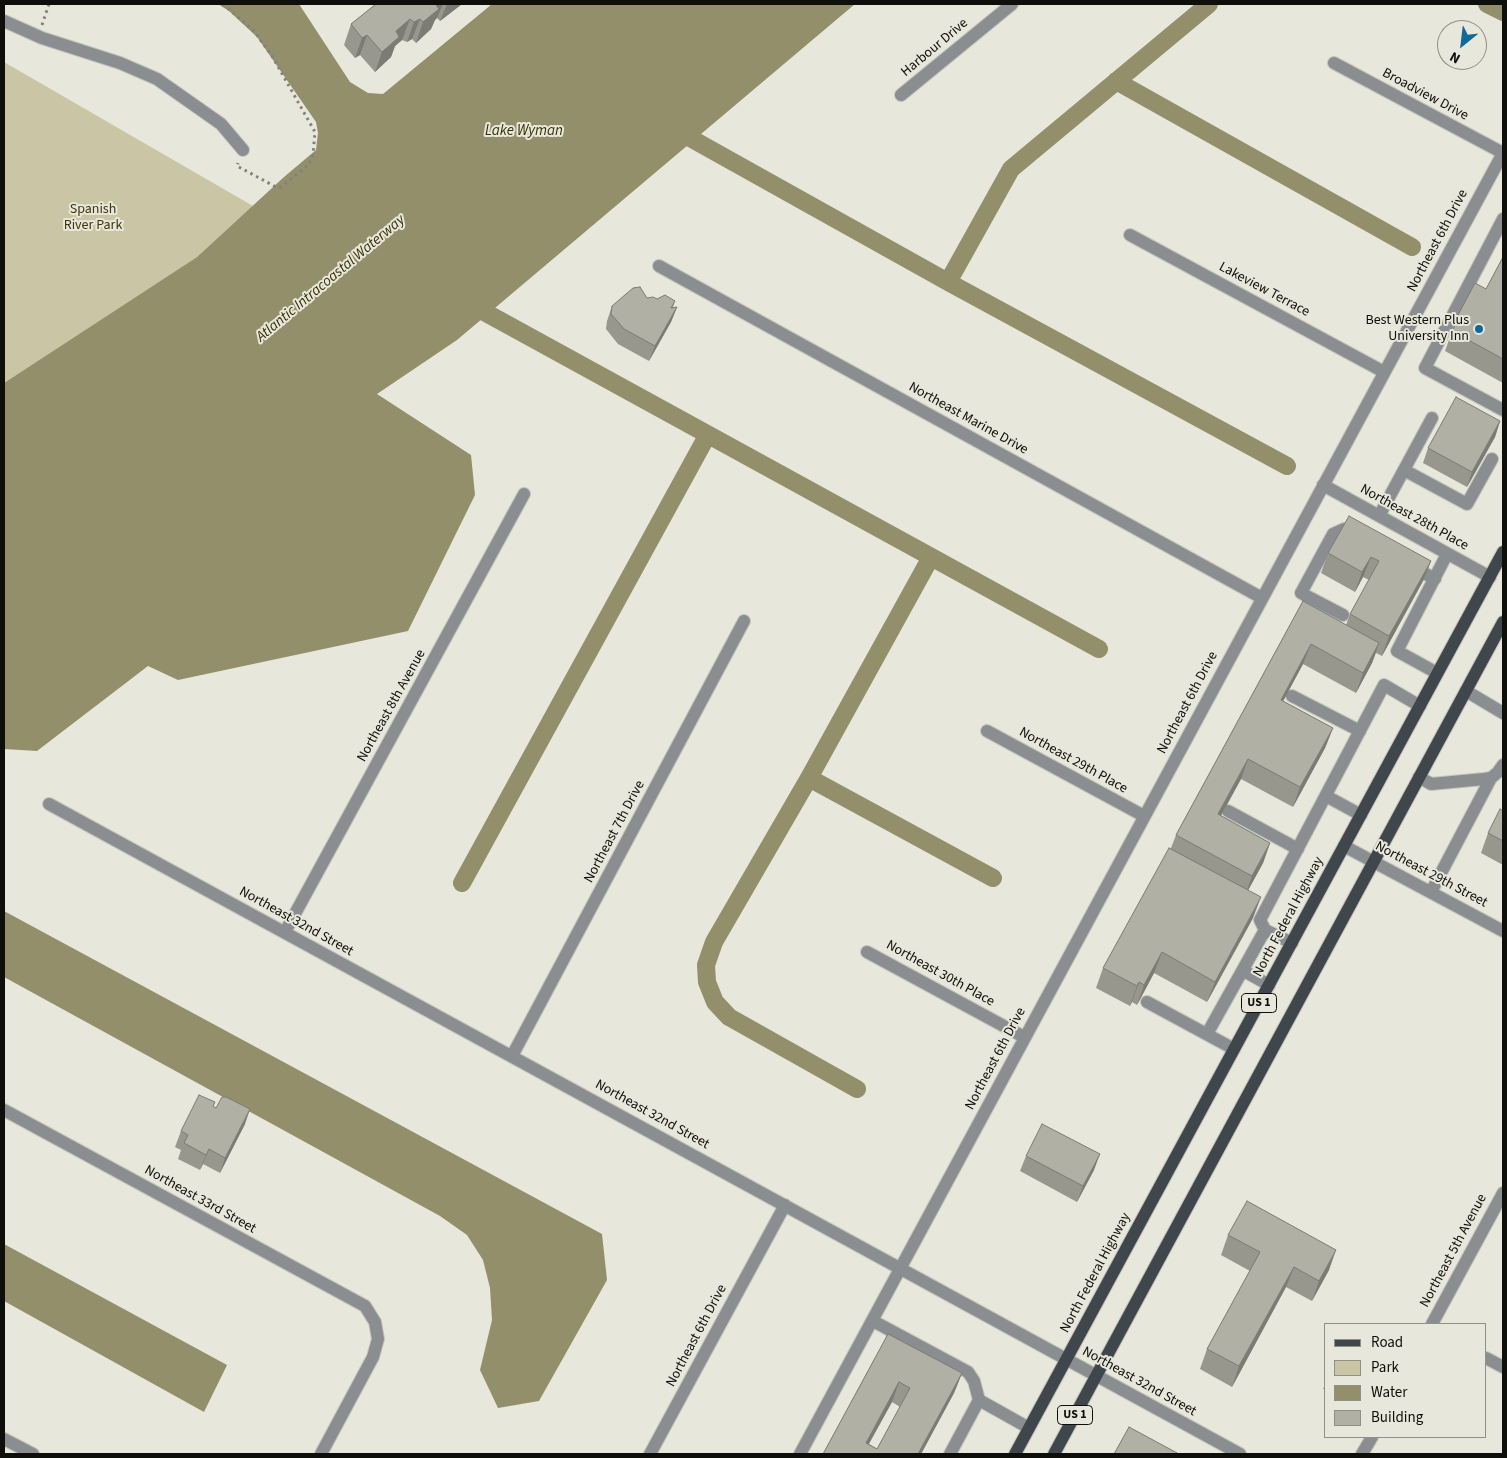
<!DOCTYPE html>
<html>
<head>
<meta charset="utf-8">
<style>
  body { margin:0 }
  #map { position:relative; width:1507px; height:1458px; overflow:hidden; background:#e8e7dc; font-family:"Source Sans 3",sans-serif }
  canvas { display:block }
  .frame { position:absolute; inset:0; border:5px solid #0e0e0a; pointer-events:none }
  .legend { position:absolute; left:1324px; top:1323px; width:162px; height:115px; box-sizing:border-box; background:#e8e7dc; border:1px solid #919088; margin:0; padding:6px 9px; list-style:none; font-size:15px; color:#0e0e0a }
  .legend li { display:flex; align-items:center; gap:10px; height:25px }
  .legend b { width:25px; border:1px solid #919088 }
  .north { position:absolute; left:1437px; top:20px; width:50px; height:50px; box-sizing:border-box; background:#e8e7dc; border:1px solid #919088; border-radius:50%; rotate:209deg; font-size:14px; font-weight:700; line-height:20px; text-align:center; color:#0e0e0a }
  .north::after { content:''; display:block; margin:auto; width:18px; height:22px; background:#116999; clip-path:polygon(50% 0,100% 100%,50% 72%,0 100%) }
</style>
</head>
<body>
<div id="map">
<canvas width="1507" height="1458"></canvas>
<div class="frame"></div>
<ul class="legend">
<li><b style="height:6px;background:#40474c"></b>Road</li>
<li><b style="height:14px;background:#cac6a5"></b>Park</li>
<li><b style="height:14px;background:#938f6b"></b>Water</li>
<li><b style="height:14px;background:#b1b0a5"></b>Building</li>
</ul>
<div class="north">N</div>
</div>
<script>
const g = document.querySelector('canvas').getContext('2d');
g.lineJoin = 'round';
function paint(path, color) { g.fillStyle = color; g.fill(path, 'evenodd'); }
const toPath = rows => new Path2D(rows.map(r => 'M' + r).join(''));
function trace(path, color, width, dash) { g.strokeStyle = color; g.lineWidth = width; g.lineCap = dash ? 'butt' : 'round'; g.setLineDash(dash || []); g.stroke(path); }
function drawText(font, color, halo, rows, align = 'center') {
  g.font = font + ' "Source Sans 3",sans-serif'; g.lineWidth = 4; g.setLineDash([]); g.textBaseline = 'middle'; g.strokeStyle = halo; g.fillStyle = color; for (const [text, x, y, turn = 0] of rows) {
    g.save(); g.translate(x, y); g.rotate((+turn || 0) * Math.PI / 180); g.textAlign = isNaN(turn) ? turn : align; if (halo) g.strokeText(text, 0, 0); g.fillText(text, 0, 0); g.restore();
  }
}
paint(toPath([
  [4,62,253,206,197,257,4,383]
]), '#cac6a5');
paint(toPath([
  [218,4,299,4,350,82,368,93,383,94,492,4,855,4,457,340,377,394,471,455,475,495,408,631,178,680,148,666,37,751,4,749,4,383,197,257,284,177,316,150,318,133,316,122,257,37,229,11],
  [4,911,602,1234,607,1280,539,1401,498,1408,480,1370,492,1320,490,1288,483,1260,467,1235,440,1216,4,977],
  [4,1244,227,1365,204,1412,4,1301]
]), '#938f6b');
trace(toPath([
  [1487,4,1503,12],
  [1116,81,1412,247],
  [674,129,948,282,1287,466],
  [948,282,1011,169,1209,4],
  [468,303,1099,649],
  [809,778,993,878],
  [462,883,707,436],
  [857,1089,729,1017,715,1002,707,982,706,965,714,942,809,778,931,557]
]), '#938f6b', 18);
const minor = toPath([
  [4,21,42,38,120,63,157,79,221,124,243,150],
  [1334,63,1503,153],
  [901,95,1012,4],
  [1503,219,1425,368,1503,410],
  [1130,235,1384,372],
  [659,266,1262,598],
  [1404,470,1467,504,1492,459],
  [1323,485,1490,577],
  [1379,516,1432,418],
  [1413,567,1435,579],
  [1343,615,1301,593,1333,534,1344,529,1356,535],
  [1437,673,1397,651,1447,554],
  [1466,691,1503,713],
  [1292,696,1360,731],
  [987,731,1144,816],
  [1419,777,1431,784,1484,779,1491,778,1498,772,1503,765],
  [1326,796,1361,815],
  [49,804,1240,1454],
  [1228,811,1298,849],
  [1344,846,1503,931],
  [1431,892,1491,778],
  [285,932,524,494],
  [1292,943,1265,930,1260,920,1384,685,1420,706],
  [867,952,1024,1037],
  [1244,971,1269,985],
  [1147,1002,1234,1049],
  [1207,1034,1265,930],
  [512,1056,744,621],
  [4,1110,365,1306,375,1322,378,1339,373,1357,321,1454],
  [873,1321,968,1372,974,1381,979,1400,1029,1428],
  [1432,1324,1503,1193],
  [1486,1358,1503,1367],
  [4,1439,33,1454],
  [650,1454,785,1205],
  [800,1454,1503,153],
  [950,1454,979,1400],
  [1362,1454,1372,1437]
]);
const major = toPath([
  [1015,1454,1503,552],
  [1054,1454,1503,622]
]);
trace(minor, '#c5c4ba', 14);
trace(major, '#c5c4ba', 14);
trace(toPath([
  [223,4,254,31,272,56,315,132,313,155,310,162,306,167,281,187,276,187,237,166,238,163],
  [42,25,49,4]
]), '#82827a', 3, [2.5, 4]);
trace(minor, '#8a8e91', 12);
trace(major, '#40474c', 12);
paint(toPath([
  [376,4,462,4,440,21,437,18,435,20,431,29,416,43,412,39,407,42,402,40,395,46,391,57,375,72,360,55,355,58,344,45,351,24],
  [1503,257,1503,383,1445,351,1458,315,1486,289],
  [647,298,675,301,673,307,677,307,671,322,649,361,618,344,606,329,607,321,612,306],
  [1500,421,1495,437,1467,487,1423,463,1428,448],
  [1328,553,1431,561,1423,581,1382,656,1376,653,1372,663,1356,693,1303,664,1283,701,1333,728,1325,748,1293,807,1241,779,1221,816,1270,843,1263,863,1248,890,1253,918,1207,1002,1154,973,1137,1005,1132,1002,1130,1006,1096,988,1103,968,1171,848,1176,835,1303,601,1346,625,1350,614,1369,580,1363,577,1355,592,1321,573],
  [1503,811,1503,865,1481,853,1488,833],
  [215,1102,213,1106,245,1124,220,1173,203,1164,200,1170,178,1159,181,1150,175,1147,181,1131],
  [1026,1156,1094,1170,1077,1202,1020,1171],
  [1228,1235,1329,1270,1312,1301,1286,1287,1232,1387,1200,1369,1207,1349,1250,1271,1221,1255],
  [888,1334,962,1373,954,1393,921,1454,823,1454],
  [892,1402,900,1407,877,1449,869,1444],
  [1326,1383,1326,1390,1323,1389]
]), '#98978e');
paint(toPath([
  [438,4,443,4,437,18,435,20,431,29,416,43,423,22],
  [447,4,462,4,440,21],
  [410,19,402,40,395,46,391,57,375,72,382,52,396,31],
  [420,19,412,39,407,42,414,22],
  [367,35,360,55,355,58,362,38],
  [677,307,671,322,649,361,655,346],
  [1500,421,1495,437,1467,487,1472,472],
  [1371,557,1363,577,1355,592,1362,572],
  [1431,561,1423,581,1382,656,1389,636],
  [1379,643,1372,663,1356,693,1363,673],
  [1311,644,1303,664,1273,720,1281,700],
  [1333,728,1325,748,1293,807,1300,787],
  [1248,759,1241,779,1210,835,1218,814],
  [1270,843,1263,863,1245,896,1252,876],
  [1261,897,1253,918,1207,1002,1215,982],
  [1162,952,1154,973,1137,1005,1144,985],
  [1139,982,1132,1002,1130,1006,1137,986],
  [250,1109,245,1124,220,1173,225,1158],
  [209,1149,203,1164,200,1170,206,1155],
  [1100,1154,1094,1170,1077,1202,1083,1186],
  [1336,1250,1329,1270,1312,1301,1319,1281],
  [1294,1267,1286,1287,1232,1387,1239,1366],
  [962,1373,954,1393,921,1454,918,1454],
  [899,1382,892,1402,863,1454,866,1443]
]), '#7c7b74');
const building = toPath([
  [376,4,438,4,436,5,439,9,423,22,420,19,414,22,410,19,396,31,399,37,382,52,367,35,362,38,351,24,376,4],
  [1503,257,1503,359,1452,331,1460,316,1458,315,1475,283,1486,289,1503,257],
  [640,287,647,298,653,297,657,299,665,295,675,301,671,308,677,307,655,346,624,329,611,314,612,306,633,288,640,287],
  [1456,397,1500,421,1472,472,1428,448,1456,397],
  [1349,516,1431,561,1389,636,1350,614,1379,561,1371,557,1362,572,1328,553,1349,516],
  [1303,601,1379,643,1363,673,1311,644,1281,700,1333,728,1300,787,1248,759,1218,814,1270,843,1252,876,1176,835,1303,601],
  [1500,809,1503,811,1503,841,1488,833,1500,809],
  [1169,848,1261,897,1215,982,1162,952,1144,985,1139,982,1137,986,1103,968,1169,848],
  [199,1095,215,1102,213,1106,216,1108,222,1097,226,1097,250,1109,225,1158,209,1149,206,1155,184,1143,188,1135,181,1131,199,1095],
  [1042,1124,1100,1154,1083,1186,1026,1156,1042,1124],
  [1247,1201,1336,1250,1319,1281,1294,1267,1239,1366,1207,1349,1260,1252,1228,1235,1247,1201],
  [888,1334,962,1373,918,1454,823,1454,888,1334],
  [899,1382,910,1388,877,1449,866,1443,899,1382],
  [1129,1427,1179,1454,1114,1454,1129,1427]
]);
paint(building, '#b1b0a5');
trace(building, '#7c7b74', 1);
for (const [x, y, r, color] of [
  [1479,329,5,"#116999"]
]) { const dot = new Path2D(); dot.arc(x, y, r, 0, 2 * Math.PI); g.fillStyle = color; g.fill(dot); trace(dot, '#e8e7dc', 2); }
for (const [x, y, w] of [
  [1259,1003,35],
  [1075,1415,35]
]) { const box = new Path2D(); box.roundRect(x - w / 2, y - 9.5, w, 19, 4); g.fillStyle = '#e8e7dc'; g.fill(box); trace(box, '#0e0e0a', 1); }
drawText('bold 12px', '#0e0e0a', null, [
  ["US 1",1259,1003],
  ["US 1",1075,1415]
]);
drawText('14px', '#0e0e0a', '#e8e7dc', [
  ["Harbour Drive",935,48,-40],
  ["Broadview Drive",1425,95,28],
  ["Northeast 6th Drive",1438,241,-62],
  ["Lakeview Terrace",1264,290,28],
  ["Northeast Marine Drive",968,419,29],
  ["Northeast 28th Place",1414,518,29],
  ["Northeast 6th Drive",1188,703,-62],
  ["Northeast 8th Avenue",392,706,-61],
  ["Northeast 29th Place",1073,761,29],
  ["Northeast 7th Drive",615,832,-62],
  ["Northeast 29th Street",1431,875,28],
  ["North Federal Highway",1289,917,-62],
  ["Northeast 32nd Street",296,922,29],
  ["Northeast 30th Place",940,974,29],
  ["Northeast 6th Drive",996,1059,-62],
  ["Northeast 32nd Street",652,1115,29],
  ["Northeast 33rd Street",200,1200,29],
  ["Northeast 5th Avenue",1454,1251,-62],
  ["North Federal Highway",1096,1273,-62],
  ["Northeast 6th Drive",697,1336,-62],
  ["Northeast 32nd Street",1139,1382,29]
]);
drawText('14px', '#3c3605', '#e8e7dc', [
  ["Spanish",93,210],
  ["River Park",93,226]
]);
drawText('14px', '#0e0e0a', '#e8e7dc', [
  ["Best Western Plus",1469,321],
  ["University Inn",1469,337]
], 'right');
drawText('italic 15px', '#373100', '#e8e7dc', [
  ["Lake Wyman",524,132],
  ["Atlantic Intracoastal Waterway",331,279,-40]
]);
</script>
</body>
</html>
